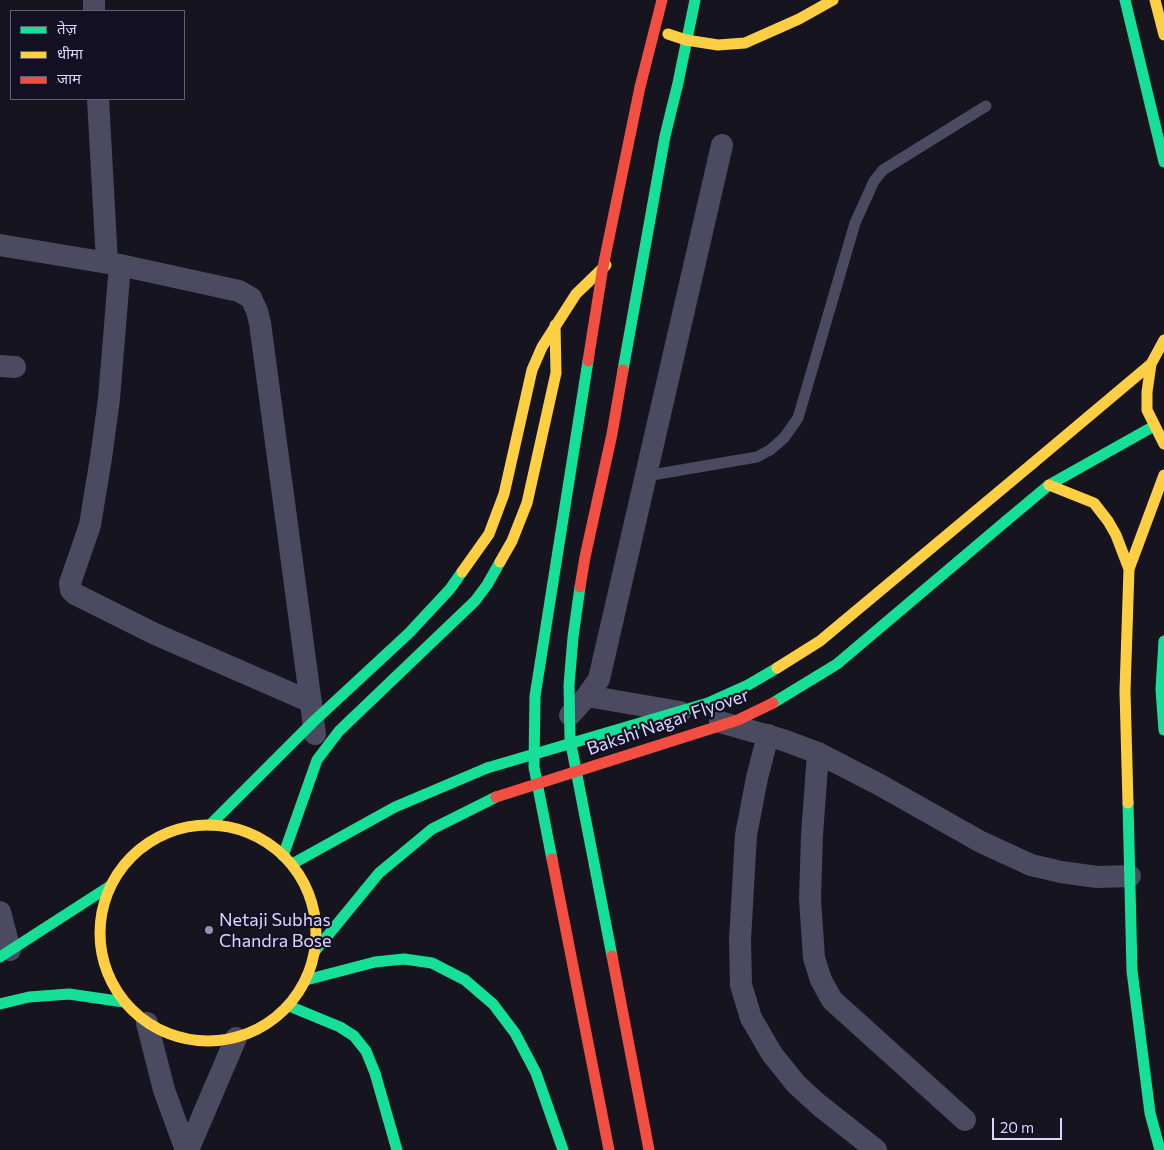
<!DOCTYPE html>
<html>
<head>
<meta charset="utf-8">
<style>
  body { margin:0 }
  #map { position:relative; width:1164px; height:1150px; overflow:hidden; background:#16141f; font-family:Commissioner,"Noto Sans Devanagari",sans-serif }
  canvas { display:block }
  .legend { position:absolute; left:10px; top:10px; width:175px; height:90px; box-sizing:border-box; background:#131024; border:1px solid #635f7b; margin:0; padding:6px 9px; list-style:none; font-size:15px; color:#dad6fd }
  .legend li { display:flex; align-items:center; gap:10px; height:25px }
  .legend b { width:25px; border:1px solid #635f7b }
  .scale { position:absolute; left:992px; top:1118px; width:70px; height:22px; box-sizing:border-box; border:2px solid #dad6fd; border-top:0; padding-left:6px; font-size:15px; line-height:18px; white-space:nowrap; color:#dad6fd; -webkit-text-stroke:4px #131024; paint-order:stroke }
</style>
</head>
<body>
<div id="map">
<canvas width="1164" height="1150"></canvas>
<ul class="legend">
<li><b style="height:6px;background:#16e098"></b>तेज़</li>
<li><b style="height:6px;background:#ffcf43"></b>धीमा</li>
<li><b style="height:6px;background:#f24e42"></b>जाम</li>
</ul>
<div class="scale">20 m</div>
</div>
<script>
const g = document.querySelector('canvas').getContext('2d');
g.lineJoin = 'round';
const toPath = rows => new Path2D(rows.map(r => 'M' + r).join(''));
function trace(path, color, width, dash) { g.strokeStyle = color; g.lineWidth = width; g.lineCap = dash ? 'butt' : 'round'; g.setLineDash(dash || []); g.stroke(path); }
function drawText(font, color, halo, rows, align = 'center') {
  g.font = font + ' Commissioner,sans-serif'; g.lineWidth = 4.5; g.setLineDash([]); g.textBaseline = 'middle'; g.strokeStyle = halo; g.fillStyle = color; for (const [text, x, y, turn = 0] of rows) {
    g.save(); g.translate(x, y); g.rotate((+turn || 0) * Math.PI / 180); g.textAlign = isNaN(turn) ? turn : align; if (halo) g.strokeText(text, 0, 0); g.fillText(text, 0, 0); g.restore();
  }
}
trace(toPath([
  [646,476,757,457,770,450,784,438,798,418,855,223,874,181,883,170,986,106]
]), '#4b4a60', 11);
trace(toPath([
  [94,0,94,11],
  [98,99,107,262],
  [0,245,120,265,239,291,251,298,257,311,260,323,315,734],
  [120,265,109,399,101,458,90,525,70,583,71,590,75,594,155,634,311,702],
  [0,366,15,367],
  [587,696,680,712],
  [570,715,587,696,599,679,722,145],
  [720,722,783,740,818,753,880,785,981,842,1031,865,1061,872,1097,877,1130,876],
  [768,735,757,778,746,835,740,940,741,985,751,1018,772,1054,796,1084,819,1105,876,1150],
  [818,753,812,835,810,899,814,958,821,980,832,1000,965,1120],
  [0,912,10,950],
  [147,1023,164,1090,186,1150],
  [188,1150,236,1038]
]), '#4b4a60', 22);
trace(toPath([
  [1125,0,1164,162],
  [623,370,665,136,678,83,695,0],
  [1006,521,1049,485,1154,426],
  [580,587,573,637,569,685,570,739,612,956],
  [1164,641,1161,689,1164,730],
  [1128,803,1132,971,1150,1113,1160,1150],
  [210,825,313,722,409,633,450,589,462,572],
  [283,856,317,760,339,731,475,601,487,585,500,562],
  [552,859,534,767,535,696,588,361],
  [292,864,395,807,487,768],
  [315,951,379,873,432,829,496,797],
  [0,957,110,886],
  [306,980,375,962,404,959,432,963,465,980,493,1004,515,1033,536,1073,563,1150],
  [0,1004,29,997,69,994,124,1002],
  [289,1006,340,1027,354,1036,366,1051,375,1073,397,1150]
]), '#16e098', 11);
trace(toPath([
  [1155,0,1164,35],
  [668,34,686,40,718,45,745,43,799,19,833,0],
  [1164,340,1151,364,1147,392,1147,410,1164,444],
  [1032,464,1151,364],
  [1049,485,1094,503,1108,521,1116,535,1129,569],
  [500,562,512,541,527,503,556,373,555,325],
  [462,572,489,534,504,494,532,370,542,347,576,294,606,265],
  [1128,803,1125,691,1129,569,1164,475],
  '100 933a108 108 0 1 1 216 0a108 108 0 1 1-216 0Z'
]), '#ffcf43', 11);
trace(toPath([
  [588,361,603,267,640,87,662,0],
  [580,587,585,557,612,434,623,370],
  [552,859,609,1150],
  [612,956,649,1150]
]), '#f24e42', 11);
trace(toPath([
  [773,703,837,664,1006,521],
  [487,768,708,703,748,685,777,668]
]), '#16e098', 11);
trace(toPath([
  [777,668,820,641,1032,464]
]), '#ffcf43', 11);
trace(toPath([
  [496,797,738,720,773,703]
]), '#f24e42', 11);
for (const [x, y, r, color] of [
  [209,930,5,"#9592af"]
]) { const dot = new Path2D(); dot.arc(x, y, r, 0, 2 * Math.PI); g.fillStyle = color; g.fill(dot); trace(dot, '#131024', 2); }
drawText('18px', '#dad6fd', '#131024', [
  ["Bakshi Nagar Flyover",668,722,-19]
]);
drawText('18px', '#dad6fd', '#131024', [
  ["Netaji Subhas",219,920],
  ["Chandra Bose",219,941]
], 'left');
</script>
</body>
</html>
